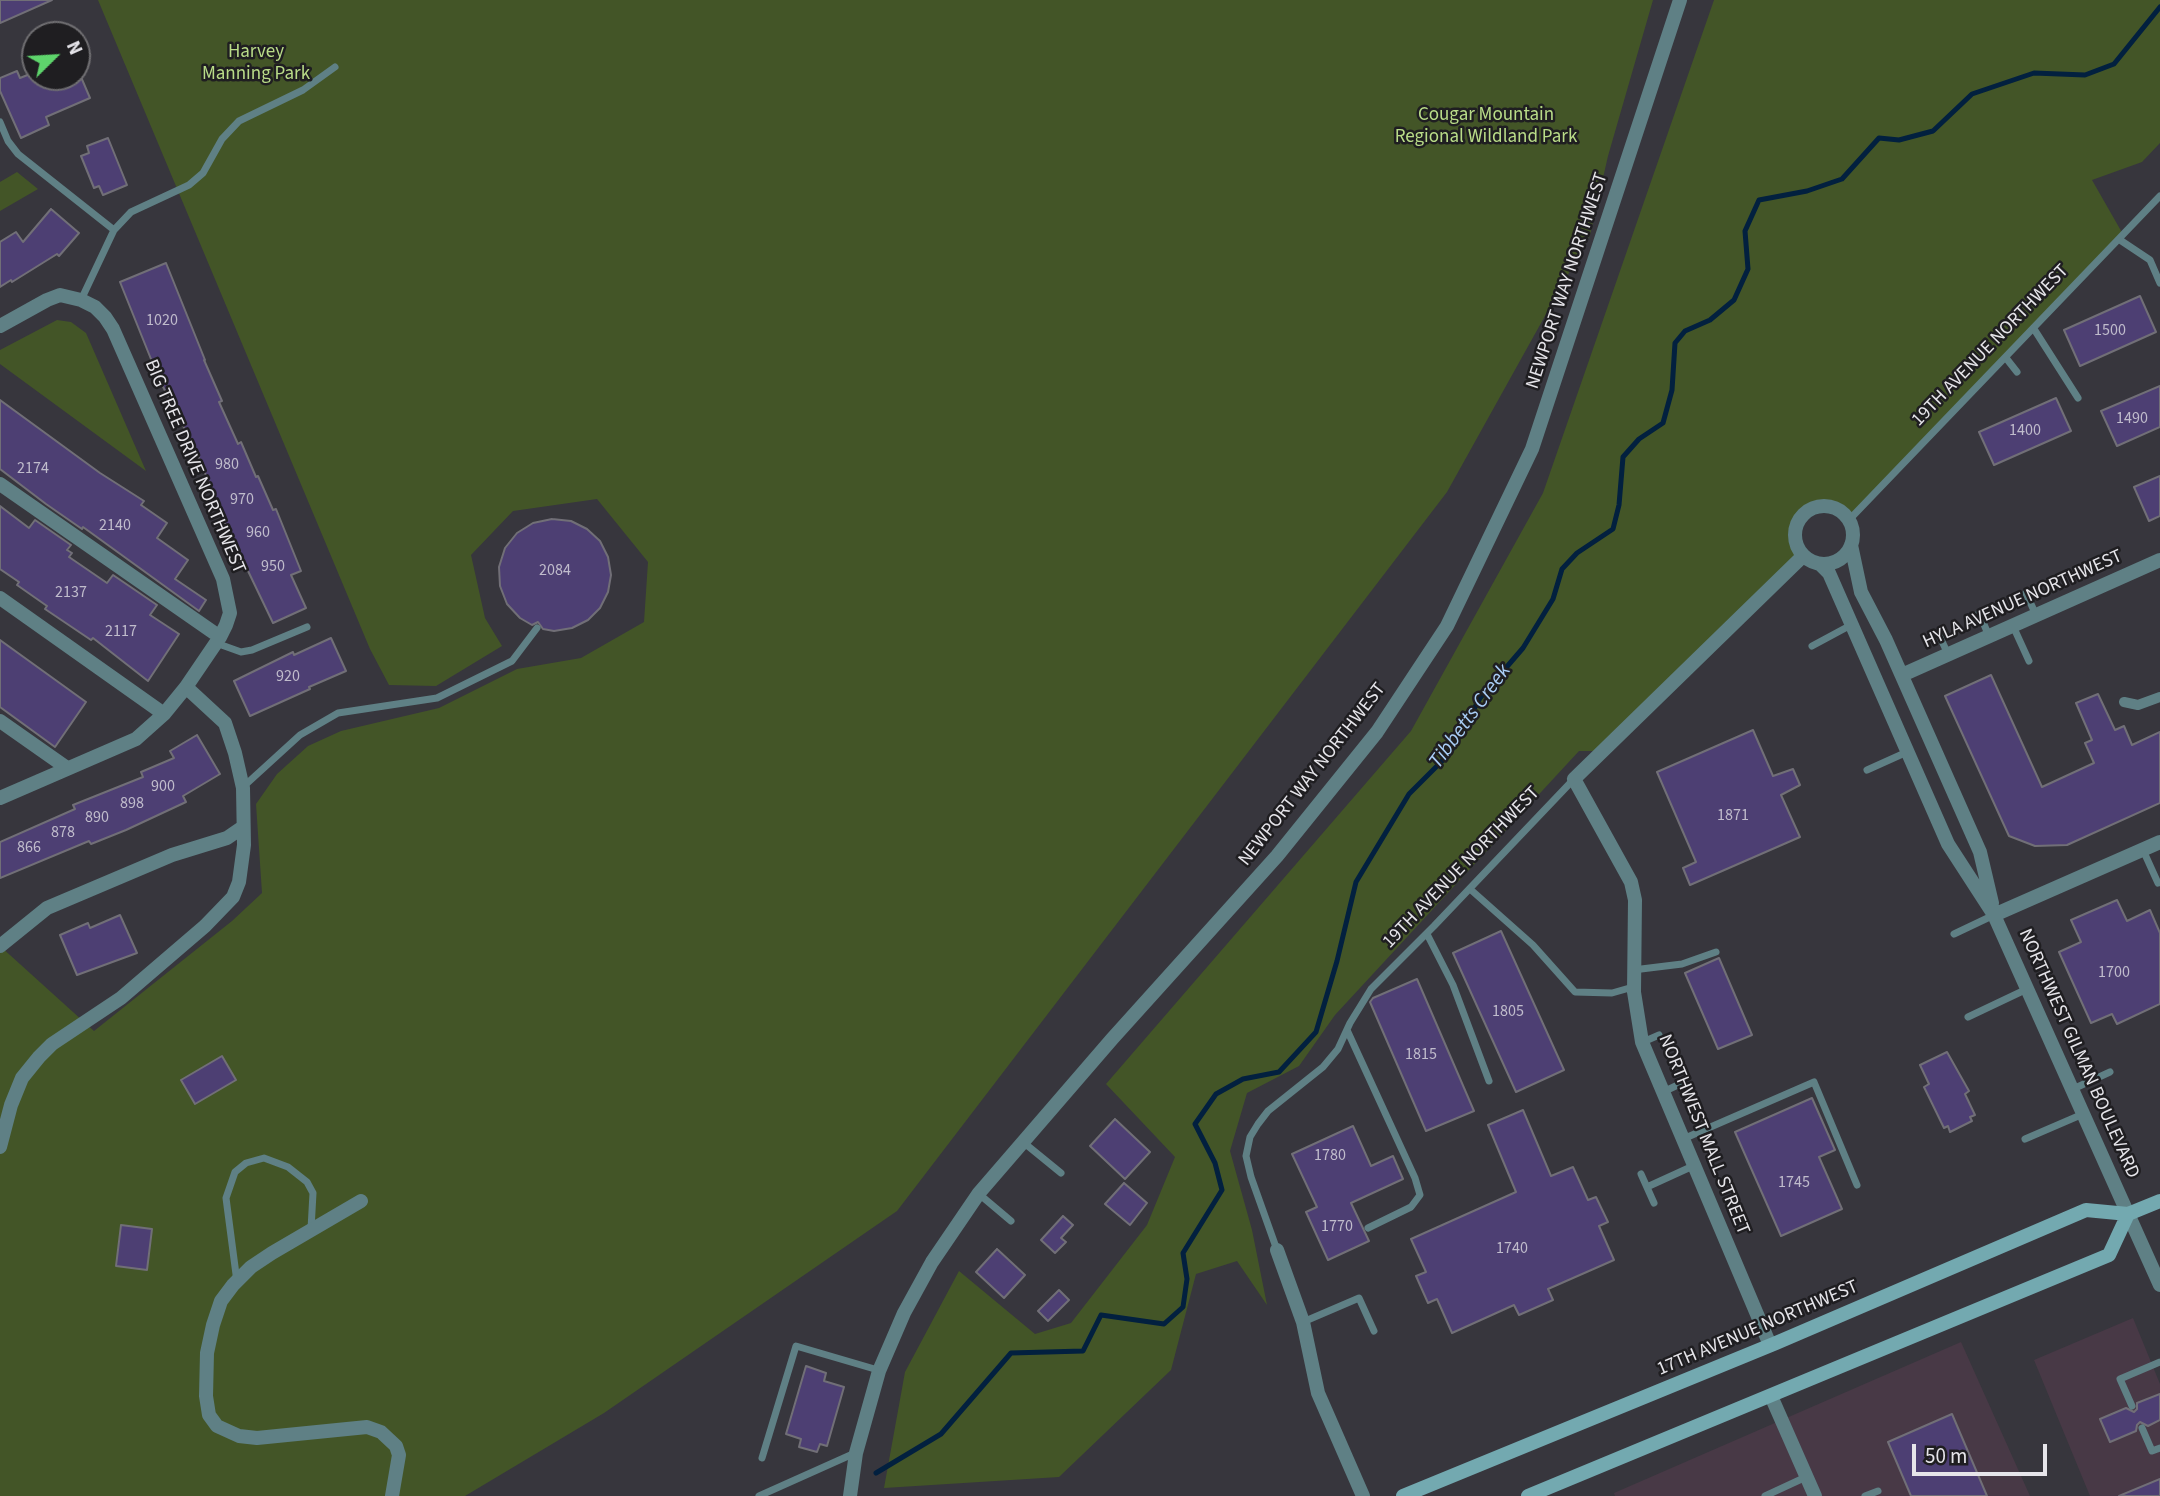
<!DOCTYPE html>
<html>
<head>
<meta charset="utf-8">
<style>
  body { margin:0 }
  #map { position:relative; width:2160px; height:1496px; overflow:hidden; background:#37363d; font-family:"Source Sans 3",sans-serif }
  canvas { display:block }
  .north { position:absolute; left:21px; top:21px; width:70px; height:70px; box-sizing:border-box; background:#1f1e21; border:2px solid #6f6e71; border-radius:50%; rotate:66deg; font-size:19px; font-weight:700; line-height:28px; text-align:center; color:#e6e5ea }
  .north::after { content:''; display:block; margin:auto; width:24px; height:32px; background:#5ed56c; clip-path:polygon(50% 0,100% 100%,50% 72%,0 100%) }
  .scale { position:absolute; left:1912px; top:1444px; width:135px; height:32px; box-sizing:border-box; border:4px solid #e6e5ea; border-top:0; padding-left:9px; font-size:21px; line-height:24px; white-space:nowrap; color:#e6e5ea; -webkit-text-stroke:5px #1f1e21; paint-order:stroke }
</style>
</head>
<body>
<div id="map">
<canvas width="2160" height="1496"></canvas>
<div class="north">N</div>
<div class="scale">50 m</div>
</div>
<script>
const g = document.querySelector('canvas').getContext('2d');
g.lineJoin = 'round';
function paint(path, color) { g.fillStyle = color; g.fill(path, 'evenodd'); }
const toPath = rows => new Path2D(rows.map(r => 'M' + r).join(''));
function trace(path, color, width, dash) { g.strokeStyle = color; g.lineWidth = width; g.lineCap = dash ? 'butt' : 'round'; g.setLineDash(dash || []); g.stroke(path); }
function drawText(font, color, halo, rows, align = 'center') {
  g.font = font + ' "Source Sans 3",sans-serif'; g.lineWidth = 5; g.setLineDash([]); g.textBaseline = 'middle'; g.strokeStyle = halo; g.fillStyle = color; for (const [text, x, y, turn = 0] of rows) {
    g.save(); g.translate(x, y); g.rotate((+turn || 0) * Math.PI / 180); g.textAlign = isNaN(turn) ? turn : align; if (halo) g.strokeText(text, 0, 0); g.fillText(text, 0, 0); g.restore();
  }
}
paint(toPath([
  [2133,1318,2160,1384,2160,1496,2090,1496,2034,1360],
  [1961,1342,2030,1496,1615,1496,1614,1493]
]), '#483946');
paint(toPath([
  [98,0,1653,0,1608,156,1590,235,1447,492,897,1211,604,1413,465,1496,0,1496,0,946,94,1031,232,921,262,893,256,804,277,774,308,746,341,731,439,708,517,669,581,658,644,622,648,562,597,499,513,511,471,555,485,618,502,646,436,686,389,685,370,649],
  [1714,0,2160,0,2160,143,2142,162,2092,180,2124,236,1848,521,1838,510,1826,506,1809,510,1804,514,1797,524,1795,534,1799,551,1603,751,1579,751,1335,1015,1299,1066,1247,1093,1230,1151,1252,1230,1267,1305,1237,1261,1196,1274,1171,1370,1059,1477,884,1488,905,1372,959,1271,1035,1334,1071,1323,1147,1225,1175,1157,1106,1084,1411,731,1543,493],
  [17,172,38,189,0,211,0,182],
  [57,320,71,322,86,333,146,471,0,364,0,350]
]), '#435527');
trace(toPath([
  [876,1473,941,1434,1011,1353,1083,1351,1101,1315,1164,1324,1183,1307,1187,1279,1183,1253,1222,1190,1215,1163,1195,1124,1216,1094,1243,1079,1279,1072,1316,1032,1337,961,1356,882,1409,794,1450,753,1480,698,1523,648,1553,599,1562,569,1577,553,1613,529,1619,505,1623,457,1639,439,1663,423,1672,390,1675,343,1685,331,1710,320,1734,300,1748,269,1745,231,1759,200,1807,191,1842,179,1879,138,1899,140,1933,131,1972,94,2034,73,2085,75,2114,64,2160,7]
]), '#02203f', 5);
const building = toPath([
  [0,0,52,0,0,23,0,0],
  [17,71,20,78,35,72,35,77,81,77,90,98,46,117,49,125,21,138,0,91,0,78,17,71],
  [108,138,127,185,103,195,99,186,94,188,81,156,89,153,87,146,108,138],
  [51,209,79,233,59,256,57,254,12,282,11,280,0,287,0,242,16,232,23,242,51,209],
  [166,263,205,360,204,360,222,401,219,402,238,444,241,442,256,477,258,476,273,510,276,509,301,571,291,575,306,608,273,623,225,523,197,453,159,379,120,282,166,263],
  [2140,296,2156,332,2080,366,2064,330,2140,296],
  [2160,386,2160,427,2117,446,2101,411,2160,386],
  [2056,398,2071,431,1994,465,1979,432,2056,398],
  [0,400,100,473,144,501,141,505,167,523,157,538,188,560,175,579,206,600,199,611,83,527,82,529,46,504,0,469,0,400],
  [2160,476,2160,516,2149,521,2134,487,2160,476],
  [0,506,29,528,35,520,71,545,67,550,72,553,69,557,107,583,113,575,157,605,150,615,179,634,148,681,93,638,91,640,45,609,47,606,17,585,19,582,0,569,0,506],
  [552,519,571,521,587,529,600,541,608,557,611,575,608,592,600,608,588,620,572,628,554,631,543,629,538,622,532,625,520,618,507,604,500,586,499,567,505,548,517,533,533,523,552,519],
  [331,638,346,671,309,687,310,689,250,716,234,681,293,652,294,655,331,638],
  [0,640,86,702,55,747,0,707,0,640],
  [1991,675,2042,787,2094,763,2085,743,2092,740,2076,703,2098,694,2115,730,2124,726,2132,745,2160,732,2160,803,2067,845,2035,846,2009,836,1945,696,1991,675],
  [1753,730,1773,776,1793,769,1800,785,1781,795,1800,837,1690,885,1683,868,1696,862,1657,772,1753,730],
  [197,735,220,774,183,796,186,802,126,830,91,844,89,841,0,878,0,842,75,809,73,805,143,777,141,772,174,758,170,751,197,735],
  [2117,900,2127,921,2150,910,2160,933,2160,1004,2117,1024,2112,1014,2091,1023,2059,952,2081,942,2071,920,2117,900],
  [120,915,137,953,77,975,60,935,88,923,90,928,120,915],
  [1501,931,1564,1070,1516,1092,1453,953,1501,931],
  [1719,958,1752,1035,1718,1049,1685,973,1719,958],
  [1417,979,1474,1111,1426,1131,1370,1002,1373,998,1417,979],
  [1947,1052,1969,1091,1965,1094,1975,1115,1970,1117,1972,1121,1950,1132,1948,1126,1944,1128,1924,1087,1929,1084,1920,1065,1947,1052],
  [222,1056,236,1080,195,1104,181,1080,222,1056],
  [1812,1098,1835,1150,1819,1157,1842,1209,1781,1236,1735,1132,1812,1098],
  [1523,1110,1551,1176,1573,1167,1588,1200,1596,1197,1608,1222,1599,1226,1614,1260,1548,1289,1553,1300,1519,1315,1514,1305,1452,1333,1437,1299,1428,1303,1416,1276,1426,1272,1411,1239,1516,1192,1488,1125,1523,1110],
  [1115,1119,1150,1152,1125,1179,1090,1146,1115,1119],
  [1353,1126,1371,1166,1393,1156,1403,1179,1351,1203,1369,1241,1328,1260,1306,1212,1317,1207,1292,1154,1353,1126],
  [1124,1183,1147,1203,1130,1225,1105,1204,1124,1183],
  [1063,1216,1073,1225,1061,1238,1066,1242,1055,1253,1041,1240,1063,1216],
  [121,1225,152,1229,147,1270,116,1266,121,1225],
  [997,1249,1025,1275,1004,1298,976,1272,997,1249],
  [1059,1290,1069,1300,1048,1321,1038,1311,1059,1290],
  [806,1366,826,1373,824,1381,844,1387,827,1446,820,1444,817,1452,799,1447,801,1439,786,1434,806,1366],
  [2160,1394,2160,1420,2148,1426,2140,1422,2137,1425,2136,1431,2110,1442,2100,1419,2126,1408,2134,1412,2137,1409,2137,1403,2160,1394],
  [1952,1414,1987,1496,1911,1496,1888,1442,1952,1414],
  [2160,1479,2160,1496,2119,1496,2160,1479]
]);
paint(building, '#4d3f73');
trace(building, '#716f77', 2);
trace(toPath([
  [0,122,8,141,18,154,114,230,81,300],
  [114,230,131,212,189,185,203,173,222,139,239,121,303,90,335,67],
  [2120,240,2150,260,2160,283],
  [2034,329,2078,398],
  [2006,358,2017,372],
  [1848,521,2160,196],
  [2026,593,2036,615],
  [1979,613,1989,636],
  [2013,626,2029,661],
  [1938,633,1948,654],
  [216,643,241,652,252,650,307,627],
  [1812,646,1851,625],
  [1867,770,1907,752],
  [243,787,300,735,338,713,437,698,512,661,537,628],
  [2143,850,2158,883],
  [1470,889,1533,945,1575,992,1612,993,1633,987],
  [1427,934,1453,985,1489,1081],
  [1954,934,1994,915],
  [1633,970,1682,964,1716,952],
  [1968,1017,2027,989],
  [1347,1030,1415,1178,1420,1195,1411,1207,1368,1228],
  [1643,1042,1659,1035],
  [2073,1089,2110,1072],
  [1663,1092,1682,1083],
  [1683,1139,1814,1082,1857,1185],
  [2025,1139,2083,1114],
  [1023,1142,1061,1173],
  [1641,1174,1654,1203],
  [1647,1187,1693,1166],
  [979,1194,1011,1221],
  [1277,1250,1251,1177,1246,1156,1250,1137,1258,1124,1268,1111,1323,1067,1338,1049,1350,1023,1371,989,1434,926,1574,779],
  [237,1282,226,1198,235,1172,246,1163,264,1158,288,1167,307,1182,313,1193,311,1229],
  [1303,1322,1359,1298,1374,1331],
  [2132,1406,2120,1379,2160,1362],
  [2142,1428,2152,1451,2160,1448],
  [762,1458,796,1346,878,1370],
  [759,1496,855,1453],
  [1765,1496,1806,1477],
  [1865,1496,1878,1491]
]), '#5f8085', 7);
trace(toPath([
  [2124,702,2138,705,2160,697]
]), '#5f8085', 10);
trace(toPath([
  [0,326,47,300,60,295,81,300,95,307,105,317,113,329,223,579,230,613,226,625,220,637,186,687,164,714,136,739,0,798],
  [0,484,220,637],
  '1795 535a29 29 0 1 1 58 0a29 29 0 1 1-58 0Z',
  [1851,545,1861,592,1886,640,1980,852,1992,903],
  [1820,564,1829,573,1948,844,1994,915,2128,1214],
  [0,598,164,714],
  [1902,675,2160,560],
  [0,721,67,768],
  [1994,915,2160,842],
  [0,946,47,908,172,855,227,838,243,827],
  [0,1147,11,1105,22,1078,39,1057,52,1044,121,998,205,926,233,897,239,882,244,845,243,788,235,753,225,723,186,687],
  [361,1201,272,1253,251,1267,233,1285,221,1301,213,1325,207,1353,206,1396,209,1415,217,1426,239,1436,257,1438,367,1427,381,1432,396,1446,399,1455,392,1496],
  [1277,1250,1303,1322,1318,1393,1363,1496],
  [1770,1345,1642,1042,1634,992,1635,900,1631,882,1574,779,1803,556],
  [1771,1396,1815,1496]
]), '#5f8085', 14);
trace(toPath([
  [2128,1214,2160,1285],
  [850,1496,856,1453,879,1371,904,1313,932,1262,979,1193,1112,1039,1277,856,1377,732,1447,626,1532,449,1680,0]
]), '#5f8085', 14);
trace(toPath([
  [1403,1496,1776,1343,2086,1210,2128,1214,2160,1201],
  [1528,1496,2109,1255,2128,1214]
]), '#73a9b0', 14);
drawText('16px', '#c0bccc', null, [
  ["1020",162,321],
  ["1500",2110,331],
  ["1490",2132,419],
  ["1400",2025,431],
  ["980",227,465],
  ["2174",33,469],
  ["970",242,500],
  ["2140",115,526],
  ["960",258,533],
  ["950",273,567],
  ["2084",555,571],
  ["2137",71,593],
  ["2117",121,632],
  ["920",288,677],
  ["900",163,787],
  ["898",132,804],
  ["1871",1733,816],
  ["890",97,818],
  ["878",63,833],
  ["866",29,848],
  ["1700",2114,973],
  ["1805",1508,1012],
  ["1815",1421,1055],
  ["1780",1330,1156],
  ["1745",1794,1183],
  ["1770",1337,1227],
  ["1740",1512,1249]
]);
drawText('19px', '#b9dc88', '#1f1e21', [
  ["Harvey",256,53],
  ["Manning Park",256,75],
  ["Cougar Mountain",1486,116],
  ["Regional Wildland Park",1486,138]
]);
drawText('19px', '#e6e5ea', '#1f1e21', [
  ["NEWPORT WAY NORTHWEST",1568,281,-72],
  ["19TH AVENUE NORTHWEST",1991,346,-46],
  ["BIG TREE DRIVE NORTHWEST",194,467,67],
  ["HYLA AVENUE NORTHWEST",2023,600,-24],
  ["NEWPORT WAY NORTHWEST",1313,775,-52],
  ["19TH AVENUE NORTHWEST",1462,868,-46],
  ["NORTHWEST GILMAN BOULEVARD",2078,1054,66],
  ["NORTHWEST MALL STREET",1703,1135,68],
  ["17TH AVENUE NORTHWEST",1758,1329,-23]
]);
drawText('italic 21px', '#a9cdf6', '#1f1e21', [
  ["Tibbetts Creek",1471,717,-54]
]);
</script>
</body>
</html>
